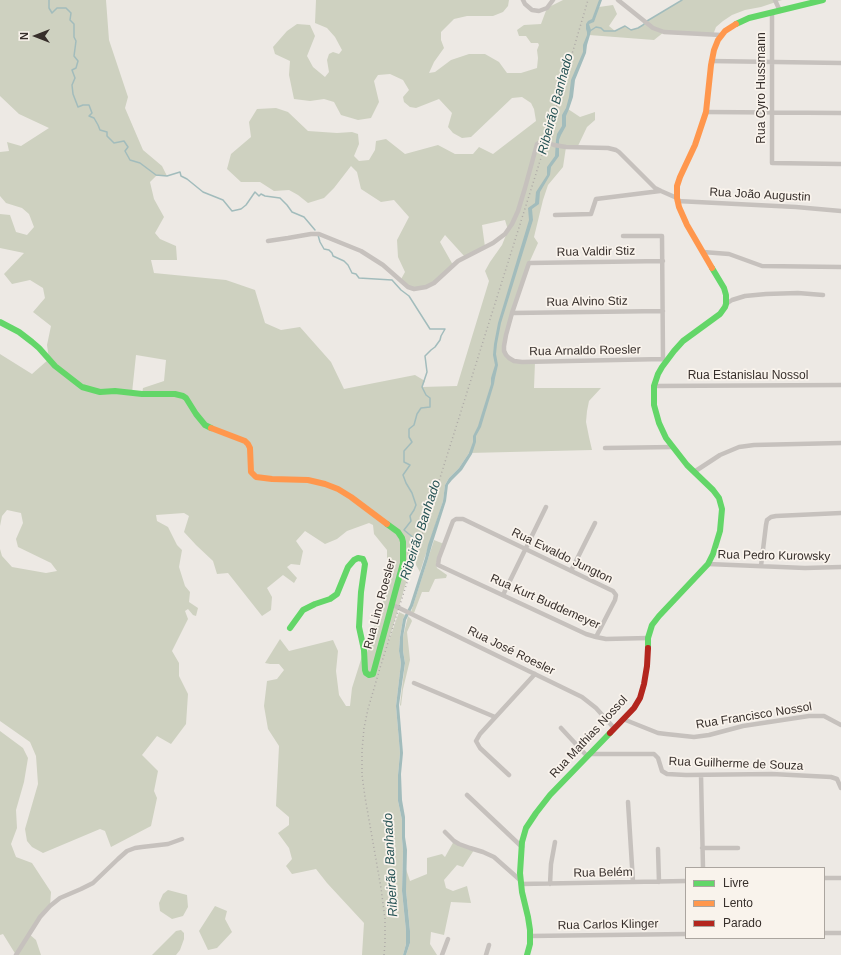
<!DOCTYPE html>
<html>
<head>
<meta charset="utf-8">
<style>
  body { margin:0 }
  #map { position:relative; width:841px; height:955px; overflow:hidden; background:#ede9e4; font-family:Arial,sans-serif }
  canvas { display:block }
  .legend { position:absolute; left:685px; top:867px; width:140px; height:72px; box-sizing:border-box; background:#f9f3ec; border:1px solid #aba59f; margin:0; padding:5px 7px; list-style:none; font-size:12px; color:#372f2b }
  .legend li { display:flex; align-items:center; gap:8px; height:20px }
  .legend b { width:20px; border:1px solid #aba59f }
  .north { position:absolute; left:16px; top:16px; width:40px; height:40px; -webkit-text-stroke:3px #f9f3ec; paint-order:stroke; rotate:270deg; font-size:11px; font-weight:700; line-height:16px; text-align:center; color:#372f2b }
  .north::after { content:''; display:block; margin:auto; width:14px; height:18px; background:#372f2b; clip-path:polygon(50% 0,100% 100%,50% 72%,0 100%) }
</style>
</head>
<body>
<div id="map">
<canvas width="841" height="955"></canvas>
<ul class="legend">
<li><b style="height:5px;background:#63d668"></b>Livre</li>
<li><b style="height:5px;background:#ff974d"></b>Lento</li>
<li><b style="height:5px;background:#b3261e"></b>Parado</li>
</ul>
<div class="north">N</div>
</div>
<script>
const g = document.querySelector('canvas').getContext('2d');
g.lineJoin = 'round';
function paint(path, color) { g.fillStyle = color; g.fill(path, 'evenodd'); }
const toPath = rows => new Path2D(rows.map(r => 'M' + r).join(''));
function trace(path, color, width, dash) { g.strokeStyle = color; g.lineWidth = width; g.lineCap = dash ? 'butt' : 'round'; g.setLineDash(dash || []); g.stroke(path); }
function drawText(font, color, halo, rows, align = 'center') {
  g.font = font + ' Arial,sans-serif'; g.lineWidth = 3.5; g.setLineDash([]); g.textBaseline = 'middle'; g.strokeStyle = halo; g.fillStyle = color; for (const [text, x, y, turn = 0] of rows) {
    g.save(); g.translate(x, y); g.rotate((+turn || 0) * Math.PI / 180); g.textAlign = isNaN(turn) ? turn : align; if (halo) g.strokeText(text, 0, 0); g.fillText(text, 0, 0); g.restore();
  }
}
paint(toPath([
  [0,0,106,0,109,40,128,97,125,108,143,150,162,166,167,176,156,176,150,182,154,199,164,217,155,233,160,239,176,246,177,260,151,260,154,273,226,280,255,290,265,323,281,330,300,327,331,362,344,389,415,375,425,381,422,387,457,386,489,281,485,271,490,262,502,245,508,230,505,220,482,225,485,247,465,257,445,235,440,242,453,265,434,283,414,289,400,281,405,272,398,257,397,240,409,217,394,200,381,202,361,189,357,172,351,166,334,188,324,198,308,203,298,195,289,190,274,191,260,182,241,182,227,169,231,154,251,137,249,122,257,109,276,108,288,112,308,131,337,133,352,132,358,134,359,144,354,156,359,161,369,160,375,150,376,141,386,139,405,154,438,145,455,154,473,154,479,147,493,154,536,121,534,109,531,103,522,97,512,98,471,137,462,138,453,133,448,127,452,113,439,99,416,108,410,107,404,102,403,97,409,90,403,80,390,74,378,75,374,81,379,102,371,118,358,120,341,115,334,102,324,99,310,101,294,99,289,75,290,61,275,54,273,47,287,31,297,24,310,25,315,36,307,56,313,67,325,77,329,72,327,60,329,54,333,52,339,54,342,50,335,37,327,28,315,23,316,0,509,0,508,6,503,12,493,16,467,16,454,19,441,32,441,40,444,48,434,62,429,73,435,72,451,60,469,54,485,54,499,62,507,73,521,73,537,68,538,58,537,50,539,45,538,43,531,43,526,36,519,36,517,30,524,25,541,24,547,8,563,0,600,0,599,7,613,5,617,14,609,26,615,31,625,26,631,30,638,28,643,25,647,21,682,0,782,0,761,7,745,10,732,15,723,21,716,27,713,35,664,32,654,40,589,35,584,53,573,80,568,109,580,117,595,112,595,120,587,127,577,148,566,147,563,167,548,185,543,200,534,237,538,243,529,263,504,346,511,360,535,362,534,388,601,388,589,401,587,411,586,422,589,437,592,450,469,453,459,468,449,478,445,485,443,501,420,572,416,565,417,546,388,643,399,612,405,615,403,619,400,637,399,651,401,663,396,706,400,753,398,775,398,801,402,820,402,838,403,851,402,891,406,931,406,944,403,955,362,955,364,923,327,883,316,869,292,874,286,866,292,859,289,848,278,833,289,825,289,817,276,806,279,746,268,729,264,706,267,681,277,679,284,670,279,664,270,664,265,663,280,639,289,651,333,640,338,651,336,671,339,695,346,706,350,706,352,688,364,650,365,660,379,609,387,594,389,584,387,570,387,550,374,534,373,525,369,523,347,531,337,539,325,544,305,531,296,541,303,551,300,565,291,564,287,567,297,578,294,583,283,575,267,588,272,597,271,610,262,616,228,573,217,574,213,561,196,545,184,532,189,516,184,513,156,515,157,521,168,527,177,545,182,550,179,567,185,586,190,592,189,602,198,608,196,616,193,615,188,609,185,611,188,619,172,651,179,663,179,676,188,694,186,724,171,744,157,736,142,755,158,771,154,791,157,798,151,826,111,847,105,831,100,829,43,853,32,847,27,841,25,829,38,784,36,756,30,742,0,721,0,549,2,556,12,567,46,573,57,571,51,563,18,547,16,539,23,523,21,513,7,510,2,516,0,526,0,354,32,374,49,359,47,345,51,326,33,312,45,298,43,288,30,280,12,284,4,274,24,253,0,248,0,214,10,215,16,232,27,235,34,227,29,214,22,208,6,203,0,196,0,152,9,151,7,142,21,146,49,128,19,114,0,96],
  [136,355,166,360,164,381,143,388,142,394,132,393],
  [434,540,444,544,436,564,437,568,447,575,446,578,435,579,429,592,422,592,414,613,411,612],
  [408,616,411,619,412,621,407,632,410,660,403,689,401,706,400,705,405,663,403,651,403,637],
  [0,731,23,748,28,758,24,782,16,810,17,828,11,844,16,857,32,863,51,892,50,906,29,934,36,940,41,955,16,955,3,934,0,935],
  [454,841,474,850,463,867,457,865,444,880,446,888,453,891,467,886,471,903,451,902,444,935,431,932,430,944,437,955,406,955,410,943,410,931,406,890,406,869,410,881,427,874,427,858,442,854,445,857],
  [168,890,187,895,188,907,183,916,172,919,160,911,159,903,163,894],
  [215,906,227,911,225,919,232,932,217,948,208,950,199,931],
  [181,930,184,933,184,939,180,950,176,955,152,955,176,931]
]), '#ced1c0');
paint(toPath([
  [599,0,602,0,594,22,589,24,591,30,590,35,587,45,586,53,575,80,573,97,569,109,566,116,566,126,561,135,559,140,559,156,551,167,550,175,540,192,539,204,532,209,533,220,501,323,497,344,496,354,498,365,495,378,494,384,484,417,481,427,476,436,476,442,472,454,462,470,452,480,448,485,446,501,432,545,428,559,413,606,406,620,403,637,403,651,405,663,399,705,403,753,401,774,402,800,405,817,405,837,407,850,406,890,410,931,410,943,406,955,403,955,406,944,406,931,402,891,403,851,402,838,402,820,398,801,398,775,400,753,396,706,401,663,399,651,400,637,403,619,410,605,425,558,428,545,443,501,445,485,449,478,459,468,469,453,473,442,473,436,478,426,481,416,491,384,491,378,495,365,493,355,494,344,498,323,529,220,528,208,535,203,536,192,547,175,547,167,555,156,556,140,557,134,562,126,562,115,566,108,569,97,571,80,583,52,583,45,587,35,587,32,586,29,586,24,588,21,592,19]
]), '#a2bcbc');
trace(toPath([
  [49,0,49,8,52,13,57,8,66,8,71,13,70,20,74,24,74,37,76,41,74,56,78,61,76,68,72,70,75,78,72,85,73,94,78,107,83,105,89,105,92,113,89,116,94,118,98,125,100,130,107,132,107,136,114,143,124,141,128,147,125,151,130,160,140,163,156,175,167,176,180,172,181,176,187,179,203,192,223,200,232,211,241,209,246,205,255,192,259,196,261,194,265,196,280,198,287,205,292,212,304,217,315,230],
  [590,31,596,27,601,28,604,31,615,31,625,26,631,30,638,28,643,25,647,21,682,0],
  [318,235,320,242,324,249,329,250,332,253,333,256,344,261,348,265,352,273,356,274,359,278,392,280,401,290,409,296,430,329,445,329,441,336,440,340,435,347,431,350,425,356,427,372,422,387,426,395,430,398,430,407,421,408,417,414,414,425,409,429,409,437,412,442,404,451,404,462,410,465,403,475,406,483,412,493,416,505,414,510,410,516,411,521,404,530,415,539]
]), '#a2bcbc', 1.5);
trace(toPath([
  [523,0,525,4,532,10,539,11,547,8,553,0],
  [618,0,653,28,664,32,721,35],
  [775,0,780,11],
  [772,13,772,163,841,164],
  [711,61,841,63],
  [706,112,841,113],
  [677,201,796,207,841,211],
  [555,215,591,214,596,199,660,191],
  [623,236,662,236,663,359],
  [268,241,288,238,311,234,319,234,361,251,383,265,408,287,414,289,426,287,434,283,458,261,493,243,505,234,512,224,518,211,525,188,537,144,540,142,543,141,554,145,566,147,608,148,616,150,619,152,655,188,661,191,677,198],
  [703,252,729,254,762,266,841,267],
  [663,261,529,263,512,313,506,335,504,346,504,351,506,355,509,358,514,361,522,362,663,359,666,361],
  [726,304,732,300,745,296,766,294,798,293,823,295],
  [512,313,663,311],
  [654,386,841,385],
  [605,448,673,447],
  [694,472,720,455,739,447,754,445,841,443],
  [708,564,805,568,841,567],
  [761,566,766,525,767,520,771,517,776,516,841,513],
  [571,571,595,523],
  [503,595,546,507],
  [391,604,582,697,596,708,614,728],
  [596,637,615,600,616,595,613,591,463,519,456,519,453,521,439,558,438,565,586,634,596,637,606,639,648,638],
  [414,683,495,717],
  [623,719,658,733,666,734,694,737,709,735,743,726,809,716,824,716,841,725],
  [561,728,587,756],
  [589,754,654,754,658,758,662,771,667,774,686,775,772,774,831,777,837,779,841,788],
  [509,775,480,748,476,741,480,734,535,674],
  [701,775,703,868],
  [467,795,522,847],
  [628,802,633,882],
  [445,832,454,841,459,844,470,848,483,852,494,857,520,880],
  [702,848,738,848],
  [658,849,659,882],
  [824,878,841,878],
  [521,884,686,881],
  [550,884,551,864,555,842],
  [824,933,841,933],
  [530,936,686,934],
  [16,955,40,917,50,906,60,898,81,889,93,883,118,859,127,851,135,848,142,847,168,844,182,839],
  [442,955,448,939],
  [486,955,489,945]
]), '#c6c1bd', 4.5);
trace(toPath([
  [736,24,749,18,823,0],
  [0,322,19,332,32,342,39,348,55,366,82,387,100,392,115,391,142,394,175,394,183,396,186,398,196,414,205,425,211,428],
  [290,628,303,610,315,604,330,599,337,594,348,567,354,560,358,558,363,559,365,564,361,592,359,627,364,650,365,670,366,673,369,675,373,674,403,563,403,542,402,538,398,532,387,524],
  [648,648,648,638,652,625,659,616,708,564,713,554,720,531,722,509,719,498,713,490,687,465,666,438,659,423,654,405,654,386,658,374,662,367,674,351,683,341,720,314,725,307,726,304,726,295,724,288,712,268],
  [527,955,530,944,530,930,528,917,522,892,520,873,522,842,526,828,536,813,550,795,610,733]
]), '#63d668', 6);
trace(toPath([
  [712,268,687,225,679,207,677,198,677,186,680,177,695,145,706,112,711,65,714,50,718,40,725,31,736,24],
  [211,428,245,441,248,444,250,448,251,472,256,477,272,479,308,480,325,484,338,489,351,497,387,524]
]), '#ff974d', 6);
trace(toPath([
  [610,733,634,708,640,698,644,684,647,666,648,648]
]), '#b3261e', 6);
trace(toPath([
  [384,955,385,943,385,919,381,888,365,797,362,775,362,751,364,728,368,709,380,668,546,142,588,0]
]), '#aeaaa7', 1.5, [1, 3]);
drawText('12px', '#372f2b', '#f9f3ec', [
  ["Rua Cyro Hussmann",762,88,-90],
  ["Rua João Augustin",760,195,3],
  ["Rua Valdir Stiz",596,252,-1],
  ["Rua Alvino Stiz",587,302,-1],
  ["Rua Arnaldo Roesler",585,351,-1],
  ["Rua Estanislau Nossol",748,376],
  ["Rua Ewaldo Jungton",562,556,26],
  ["Rua Pedro Kurowsky",774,556,1],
  ["Rua Kurt Buddemeyer",545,602,24],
  ["Rua Lino Roesler",380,604,-75],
  ["Rua José Roesler",511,651,26],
  ["Rua Francisco Nossol",754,716,-9],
  ["Rua Mathias Nossol",589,737,-47],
  ["Rua Guilherme de Souza",736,764,2],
  ["Rua Belém",603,873,-1],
  ["Rua Carlos Klinger",608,925,-1]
]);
drawText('italic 13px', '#255254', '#f9f3ec', [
  ["Ribeirão Banhado",556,104,-75],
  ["Ribeirão Banhado",421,530,-72],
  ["Ribeirão Banhado",391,865,-93]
]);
</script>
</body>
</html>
